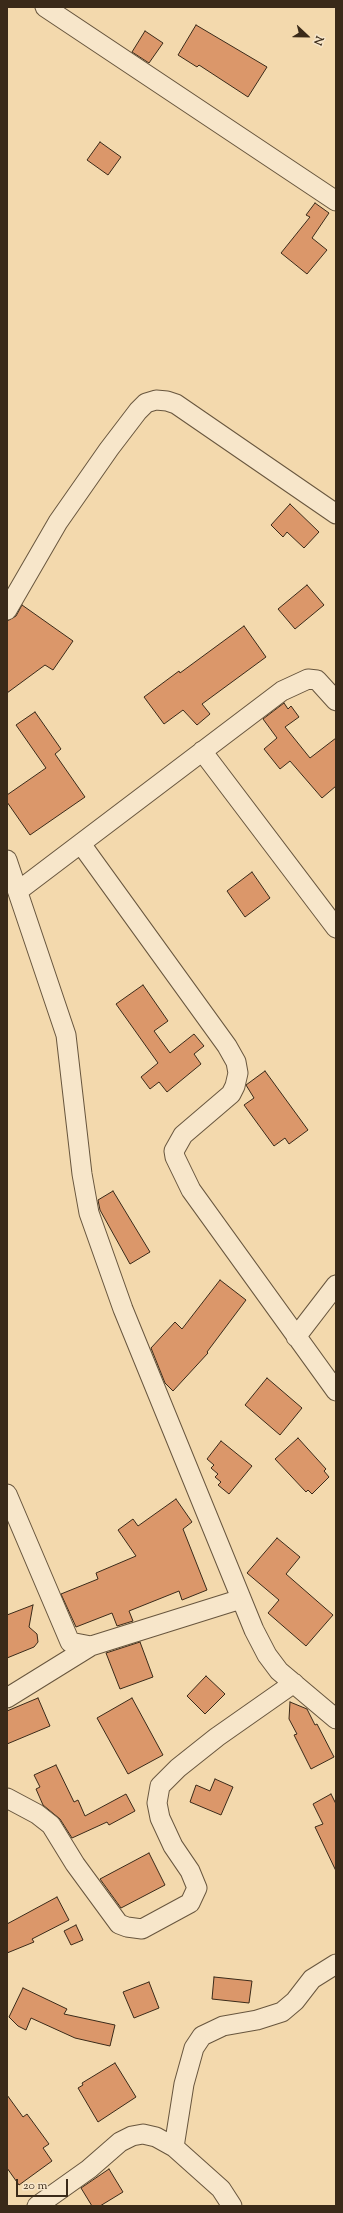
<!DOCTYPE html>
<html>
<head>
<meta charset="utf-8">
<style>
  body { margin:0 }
  #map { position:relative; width:343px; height:2213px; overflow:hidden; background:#f3d9ad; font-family:"Sorts Mill Goudy",serif }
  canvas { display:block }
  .frame { position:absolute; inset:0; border:8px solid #3a2a19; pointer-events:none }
  .north { position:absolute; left:287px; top:16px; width:40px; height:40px; -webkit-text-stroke:3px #f7e6ca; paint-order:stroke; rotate:112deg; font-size:11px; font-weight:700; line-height:16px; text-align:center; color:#3a2a19 }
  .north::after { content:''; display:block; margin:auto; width:14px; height:18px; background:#3a2a19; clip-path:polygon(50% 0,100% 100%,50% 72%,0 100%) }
  .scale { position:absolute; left:16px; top:2179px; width:52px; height:18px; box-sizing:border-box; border:2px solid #3a2a19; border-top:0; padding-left:5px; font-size:12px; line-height:14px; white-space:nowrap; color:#3a2a19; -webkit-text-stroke:3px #f7e6ca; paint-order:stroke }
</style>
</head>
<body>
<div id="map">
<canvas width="343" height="2213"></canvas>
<div class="frame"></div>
<div class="north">N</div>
<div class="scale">20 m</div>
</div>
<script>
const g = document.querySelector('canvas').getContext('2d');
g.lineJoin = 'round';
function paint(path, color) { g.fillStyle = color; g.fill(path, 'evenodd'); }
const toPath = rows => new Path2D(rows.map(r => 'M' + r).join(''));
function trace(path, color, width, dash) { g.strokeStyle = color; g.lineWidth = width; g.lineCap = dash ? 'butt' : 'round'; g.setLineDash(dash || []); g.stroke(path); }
const building = toPath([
  [196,25,267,67,248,97,199,65,197,67,178,55,196,25],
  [145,31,163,43,149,63,132,52,145,31],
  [100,142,121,157,108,175,87,160,100,142],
  [315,203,329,213,312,238,327,250,307,274,281,253,310,217,306,215,315,203],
  [290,504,319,532,304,548,287,532,283,537,271,525,290,504],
  [307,585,324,605,295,629,278,609,307,585],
  [22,605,73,641,53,670,45,665,7,693,7,621,16,616,22,605],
  [244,626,266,657,202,704,210,714,197,725,183,710,164,724,144,697,179,671,180,673,244,626],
  [284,703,288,709,291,706,299,717,285,727,310,758,336,738,336,786,322,798,290,761,280,769,264,749,277,738,263,719,284,703],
  [35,712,61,749,55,754,85,797,30,835,7,802,7,795,46,768,16,725,35,712],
  [252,872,270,898,245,917,227,891,252,872],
  [143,985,168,1021,154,1031,170,1053,194,1034,204,1046,194,1054,201,1064,167,1092,159,1082,150,1089,141,1077,158,1063,116,1004,143,985],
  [265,1071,308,1130,289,1144,285,1138,274,1146,244,1105,254,1098,246,1085,265,1071],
  [113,1191,150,1252,130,1264,100,1210,98,1200,113,1191],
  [220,1280,246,1300,207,1352,208,1353,173,1391,165,1383,151,1348,175,1322,182,1329,220,1280],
  [267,1378,302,1408,280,1435,245,1405,267,1378],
  [298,1438,326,1469,324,1471,329,1477,312,1494,308,1490,306,1492,275,1459,298,1438],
  [221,1441,252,1466,229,1494,218,1485,221,1482,215,1477,218,1474,211,1468,214,1465,207,1459,221,1441],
  [176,1499,192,1522,183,1529,207,1590,182,1600,179,1591,129,1611,133,1621,117,1626,112,1613,76,1627,61,1594,98,1579,96,1573,136,1556,118,1530,133,1519,138,1526,176,1499],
  [277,1538,300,1557,286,1574,333,1615,306,1646,268,1613,279,1600,247,1573,277,1538],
  [33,1605,29,1627,37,1634,38,1642,34,1647,7,1658,7,1615,33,1605],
  [140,1642,153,1677,120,1689,106,1653,140,1642],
  [206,1676,225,1694,205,1714,187,1696,206,1676],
  [38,1698,50,1726,7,1744,7,1711,38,1698],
  [132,1698,163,1755,128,1774,97,1718,132,1698],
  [290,1702,307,1709,315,1725,317,1724,334,1757,311,1769,294,1735,297,1734,289,1719,290,1702],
  [56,1765,74,1802,78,1800,85,1816,126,1794,135,1811,109,1825,107,1822,72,1838,60,1819,43,1805,36,1789,40,1787,34,1775,56,1765],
  [215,1779,233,1787,221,1815,190,1802,196,1785,210,1791,215,1779],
  [331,1794,336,1804,336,1871,315,1827,323,1824,313,1804,331,1794],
  [149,1853,165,1885,121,1908,100,1879,149,1853],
  [57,1897,69,1920,32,1939,34,1942,7,1953,7,1924,57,1897],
  [76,1925,83,1940,71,1945,64,1931,76,1925],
  [214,1977,252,1981,249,2003,212,1999,214,1977],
  [149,1982,159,2008,134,2018,123,1992,149,1982],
  [23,1988,67,2009,64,2014,115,2025,110,2046,75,2038,31,2018,26,2030,18,2026,9,2017,23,1988],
  [115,2063,136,2097,98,2122,78,2088,83,2085,82,2083,115,2063],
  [7,2095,23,2117,27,2114,49,2144,43,2148,52,2161,19,2185,7,2168,7,2095],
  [109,2169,123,2192,100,2206,92,2206,81,2188,109,2169]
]);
paint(building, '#db976a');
trace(building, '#3a2a19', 1);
const minor = toPath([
  [45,7,336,201],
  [7,610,58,522,109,449,138,411,146,403,156,400,167,401,176,404,336,514],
  [202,751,336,928],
  [81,844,227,1046,236,1062,238,1073,235,1086,231,1094,183,1135,174,1151,175,1157,191,1190,336,1391],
  [7,860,66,1035,82,1174,89,1213,123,1309,254,1630,267,1655,279,1671,336,1719],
  [18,891,282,691,308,679,317,680,336,701],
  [296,1337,336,1285],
  [7,1494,70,1642,91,1646],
  [7,1698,91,1646,241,1599],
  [7,1798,37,1814,51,1825,75,1864,119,1924,127,1927,142,1929,190,1903,197,1888,190,1871,173,1846,160,1818,157,1803,160,1786,178,1768,217,1737,294,1683],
  [174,2147,184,2084,194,2048,202,2036,223,2026,257,2020,282,2012,295,2001,312,1979,336,1964],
  [37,2206,89,2169,120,2142,132,2136,143,2134,156,2137,174,2147,221,2189,232,2206]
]);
trace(minor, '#68563e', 21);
trace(minor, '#f7e6ca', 19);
</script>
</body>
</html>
